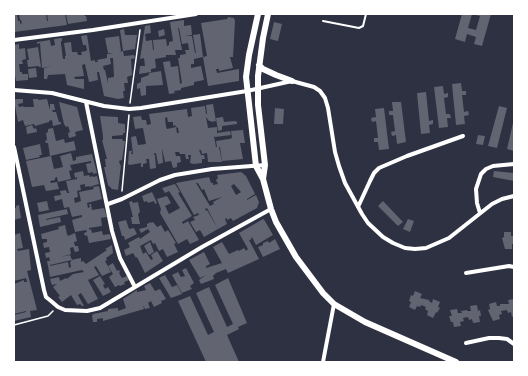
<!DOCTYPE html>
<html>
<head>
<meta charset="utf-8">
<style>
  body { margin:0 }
  #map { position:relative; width:528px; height:376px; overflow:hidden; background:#2d3142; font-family:"Nunito Sans",sans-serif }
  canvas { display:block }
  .frame { position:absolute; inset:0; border:15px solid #fff; pointer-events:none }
</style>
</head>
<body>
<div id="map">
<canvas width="528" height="376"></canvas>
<div class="frame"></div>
</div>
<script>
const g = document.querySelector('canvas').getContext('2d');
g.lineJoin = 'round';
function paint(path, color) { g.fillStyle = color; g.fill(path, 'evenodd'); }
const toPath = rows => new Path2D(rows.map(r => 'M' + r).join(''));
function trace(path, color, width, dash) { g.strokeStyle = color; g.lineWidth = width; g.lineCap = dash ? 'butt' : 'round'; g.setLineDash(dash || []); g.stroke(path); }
paint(toPath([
  [14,14,17,14,18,21,20,21,20,24,22,23,21,20,20,20,19,14,46,14,47,21,48,21,47,14,65,14,67,25,14,32],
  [66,14,78,14,78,15,84,14,85,16,86,16,87,21,68,24],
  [462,14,472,14,468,28,476,30,480,16,473,14,491,14,482,46,474,44,476,37,467,34,465,42,455,39],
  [228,17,234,18,235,21,233,57,230,57,233,68,219,71,219,69,216,69,217,73,239,69,239,81,208,86,203,57,194,59,194,64,191,64,191,68,201,66,204,80,194,82,194,85,181,88,181,90,174,91,175,93,169,94,163,62,170,61,171,67,178,66,180,84,182,83,178,58,180,58,180,55,186,54,185,50,189,50,188,43,182,44,179,28,178,28,182,50,175,50,176,55,166,55,166,57,155,59,156,68,151,69,151,72,139,74,140,66,145,66,144,58,140,59,145,26,150,25,151,33,145,34,146,41,152,40,153,50,154,50,153,40,166,39,167,46,169,45,169,42,173,41,170,22,184,20,184,26,191,25,192,35,185,36,192,36,195,53,196,53,193,35,200,34,203,57,207,56,201,23,227,19],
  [274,22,282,24,278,41,270,39],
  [124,29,125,35,137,35,135,49,123,51,120,30],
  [164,29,165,35,159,37,158,31],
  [87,35,91,61,95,60,95,62,98,62,97,60,107,58,107,54,113,53,108,53,105,38,119,36,121,51,119,52,123,51,124,56,134,55,135,58,131,59,132,75,127,77,128,83,124,83,125,91,123,91,124,98,118,99,104,96,99,72,97,72,98,80,89,82,85,64,82,65,84,76,74,77,75,79,84,79,84,89,67,85,66,79,73,79,66,79,65,74,48,75,47,79,44,79,44,68,53,66,42,68,40,43,37,44,37,42,50,40,51,46,55,45,54,39,62,38,62,41,61,41,61,44,63,59,65,59,65,56,66,56,64,43,71,42,72,52,77,52,78,55,82,55,81,52,86,51,87,50,86,45,83,45,81,36],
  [110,58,113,58,114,77,108,78,108,83,105,70,104,70,103,66,111,64],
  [19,44,19,49,25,48,26,59,22,60,23,64,19,64,20,72,22,72,22,74,28,74,28,80,16,81,15,75,14,75,14,45],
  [38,47,41,67,39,67,39,66,28,67,27,60,29,60,27,49],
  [36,68,37,77,29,78,28,69],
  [161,71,163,85,146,86,146,95,141,96,140,88,137,89,137,84,141,82,141,78,149,75,149,73],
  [461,83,462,91,466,91,466,95,462,95,464,112,468,111,469,115,464,116,465,124,456,125,452,84],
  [443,86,444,94,448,93,448,97,444,98,446,114,450,114,451,118,447,118,448,127,439,128,434,87],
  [426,92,429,121,433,120,433,124,429,125,430,133,421,134,417,93],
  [16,99,23,99,23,103,18,104,19,107,24,106,23,107,34,107,33,99,38,99,38,100,47,99,50,110,50,104,54,104,55,110,52,110,53,112,56,112,59,122,61,122,61,124,53,126,52,120,49,121,49,122,35,126,34,124,25,126,23,120,18,122,14,100],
  [59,102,77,107,83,130,75,132,76,136,69,138,68,133,70,132,68,126,66,127,64,124],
  [392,102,401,102,406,142,397,144,396,135,392,136,391,132,395,131,393,115,389,115,389,111,393,111],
  [213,104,216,121,211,122,211,121,209,121,206,117,208,128,217,127,217,133,230,131,231,135,215,137,214,136,216,147,217,147,216,141,229,139,232,138,231,131,243,130,245,143,240,143,243,159,222,161,220,147,219,147,222,162,208,162,207,153,202,154,201,150,199,150,201,155,204,155,205,159,202,159,202,163,194,164,190,163,191,155,188,155,189,159,186,159,185,154,180,154,179,152,175,152,176,156,180,156,181,162,177,163,177,167,173,168,171,161,165,162,162,148,163,163,158,164,156,153,153,154,155,155,156,168,150,169,149,159,146,159,147,163,143,164,143,167,141,167,141,163,130,165,128,164,129,151,132,151,131,154,133,154,131,137,136,136,138,145,146,144,143,128,135,129,133,117,141,116,142,120,146,120,147,125,151,124,149,114,187,109,188,117,192,116,191,108,205,106,206,114,207,114,206,105],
  [167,117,168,122,173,122,173,126,175,125,176,127,178,128,179,133,177,133,176,127,167,129,166,127,165,118],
  [499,106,507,108,497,148,488,146],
  [275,108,284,109,283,124,274,124],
  [384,108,389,149,379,150,378,142,374,142,374,138,378,138,376,121,372,122,371,118,376,117,375,109],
  [100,116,118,117,118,123,125,124,125,133,123,133,123,135,112,136,112,139,122,139,123,141,125,141,122,160,119,161,120,165,121,165,118,190,112,189,108,185,104,167,106,167,105,159,107,159,102,140,103,140,103,136],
  [223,117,224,122,235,121,237,122,237,124,222,126,222,130,218,131,216,118],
  [513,123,514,123,514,151,507,149],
  [32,125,34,129,36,128,37,132,27,134,26,127],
  [53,128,56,141,64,139,65,143,74,141,76,150,50,156,48,143,46,143,45,141,47,140,46,133,48,132,48,129],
  [478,135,485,136,483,145,476,144],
  [40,144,42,155,39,155,40,157,26,160,23,148],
  [71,153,73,161,76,160,76,157,92,154,97,173,93,174,93,172,88,173,86,164,91,163,91,161,70,165,72,170,69,171,71,179,58,182,57,177,55,178,55,180,50,181,51,183,57,182,59,189,46,191,44,185,32,187,26,161,51,156,54,169,63,167,60,156],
  [83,171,84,176,89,175,90,177,93,176,93,177,97,176,99,184,89,187,89,186,85,187,85,184,80,185,81,190,77,191,78,197,74,198,75,203,81,201,79,192,94,189,93,187,99,186,102,199,87,203,88,208,90,207,89,204,91,204,92,210,104,208,107,217,101,218,102,226,89,228,89,230,91,229,92,233,102,231,103,235,110,234,111,239,89,243,87,235,85,236,84,233,87,232,86,230,75,232,72,220,82,217,82,215,72,217,69,207,64,208,62,199,55,201,54,196,61,195,60,191,66,190,67,193,69,193,66,181,77,179,77,177,75,178,74,173],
  [494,171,514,173,514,181,493,177],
  [241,172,246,176,255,194,247,199,247,200,256,195,259,202,257,208,233,221,231,218,227,220,227,218,225,219,227,224,218,229,207,208,205,209,206,211,207,210,218,229,204,237,200,230,196,232,190,222,195,220,193,217,199,215,198,213,194,215,176,183,209,177,211,183,213,183,213,185,218,184,216,180,218,178,217,175],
  [196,183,198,183,202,190,204,189,209,201,222,197,213,202,214,204,210,206],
  [234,184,241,192,236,195,231,186],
  [175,184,180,192,178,193,192,216,182,222,183,224,188,221,199,240,190,244,187,239,178,244,160,213,161,209,157,199,167,196,171,203,165,206,169,214,180,208,169,191,165,193,162,188],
  [152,192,157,203,155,204,154,201,148,203,147,201,144,202,142,196],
  [47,201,49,210,39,212,37,203],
  [132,201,133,203,138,202,140,212,138,214,140,224,132,224,131,217,133,217,129,202],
  [383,201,403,222,398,226,378,206],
  [19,205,21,218,14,220,14,208,16,208,16,206],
  [67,209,68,214,46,219,46,220,60,217,61,222,40,227,38,215],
  [263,219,265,221,273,235,256,245,252,237,251,238,252,239,249,240,259,259,228,273,226,269,216,273,213,276,214,279,201,284,199,280,206,275,200,278,189,260,204,252,210,264,206,266,206,268,222,263,213,247,222,242,229,254,238,250,239,251,244,248,246,251,248,249,239,233],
  [408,219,414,221,410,232,403,229],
  [126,220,129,229,134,228,137,234,125,240,124,236,122,236,118,222],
  [151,222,151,223,153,222,157,227,161,225,165,232,168,230,176,243,174,244,178,252,167,257,163,249,159,251,155,243,153,244,151,240,140,246,143,254,146,252,151,260,153,259,151,255,157,251,163,261,145,273,137,257,136,258,133,253,126,256,124,250,130,247,128,243,139,237,140,239,150,232,148,229,141,233,139,229,147,227,147,224],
  [65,225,67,234,68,236,75,233,77,241,74,242,75,246,78,246,79,251,75,252,73,247,70,248,71,254,61,257,70,255,72,260,50,265,50,266,68,262,69,268,71,267,70,262,71,262,71,260,81,258,81,262,83,261,86,264,107,250,105,249,112,245,113,253,106,258,107,260,105,261,111,272,102,276,96,266,94,267,99,275,88,280,98,299,88,304,81,293,78,295,84,306,82,306,80,304,77,305,71,295,62,302,58,297,60,296,53,287,57,284,52,285,50,279,59,277,60,281,66,278,67,279,73,274,84,272,82,270,50,277,47,261,50,261,49,257,46,258,45,253,50,252,49,247,44,248,43,243,47,242,47,239,42,239,41,234,59,229,58,227],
  [504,232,511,232,511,236,514,236,514,244,512,244,512,249,505,249,502,238,504,237],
  [20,233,23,248,17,249,18,251,29,249,31,270,27,271,37,310,30,311,31,317,14,321,14,315,26,312,26,311,14,314,14,284,24,280,24,282,27,282,26,278,14,281,14,235],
  [275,239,280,249,263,257,258,247,263,245,263,243,268,241,269,243],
  [150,242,154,252,149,255,144,246],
  [113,263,117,271,119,270,120,272,119,273,122,278,127,276,129,280,124,282,125,284,120,286,119,285,115,287,109,277,113,274,108,266],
  [186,268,194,283,190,286,192,289,182,293,172,275,178,272,181,277,185,276,188,282,182,270],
  [165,275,172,287,177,285,182,294,171,298,159,278],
  [100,276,105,284,103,285,105,289,108,287,111,292,103,296,93,280],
  [228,278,247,323,238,327,239,329,227,335,239,362,206,362,178,301,190,296,208,335,214,332,196,293,209,287,227,327,233,324,215,285],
  [150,283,155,291,160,289,166,299,161,301,162,303,154,307,151,301,148,303,150,308,149,308,145,309,143,305,144,309,103,321,103,318,97,319,97,322,93,322,92,316,93,314,108,311,108,309,118,308,118,311,126,308,123,299,137,290,137,292,146,290,144,286],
  [415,291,422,294,420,298,429,300,429,301,432,303,433,299,440,302,438,307,440,308,437,313,436,312,433,318,427,315,428,311,425,309,426,307,421,305,420,307,417,306,415,310,409,307,411,302,409,301,411,295,413,296],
  [514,299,514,316,512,317,511,312,508,313,507,310,501,311,502,314,499,315,500,319,493,321,488,310,490,309,489,304,496,302,497,306,500,306,500,304,509,304,508,300],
  [477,305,478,311,480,310,481,316,479,316,480,322,473,323,472,319,469,320,468,317,463,318,464,321,460,322,461,326,454,327,453,322,451,322,449,316,452,316,450,310,457,309,458,313,462,313,461,311,467,310,467,311,471,311,470,306]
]), '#626471');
trace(toPath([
  [130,103,140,30],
  [122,191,129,115],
  [14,325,48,316,53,311]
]), '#fff', 1.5);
trace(toPath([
  [323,21,359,28,363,26,366,14]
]), '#fff', 2);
trace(toPath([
  [14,40,93,30,196,14],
  [14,90,52,93,104,106,129,109,141,108,247,91,292,81,314,87,320,91,325,98,328,108,335,152,339,166,345,183,362,214,368,223,383,237,393,243,405,248,415,249,426,248,449,238,492,204,502,199,514,196],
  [86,102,112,231,120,258,135,287],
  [14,147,44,290,46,297,51,301,58,307,65,310,87,311,100,308,202,247,271,209],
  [108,204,122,199,160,180,175,175,212,169,265,165],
  [358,207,370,181,374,173,379,168,407,156,463,136],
  [480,213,477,203,476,189,481,174,486,169,493,166,514,164],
  [466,273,509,266,514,267],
  [466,343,489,338,499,338,507,339,514,344],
  [323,362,334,304]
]), '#fff', 4);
trace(toPath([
  [258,14,249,55,246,77,256,166,263,179,271,209,276,222,296,257,323,293,334,304,365,322,456,362],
  [259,65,263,69,276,75,292,81],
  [263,179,265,165,258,105,258,76,263,38,268,14]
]), '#fff', 6);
</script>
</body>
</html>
